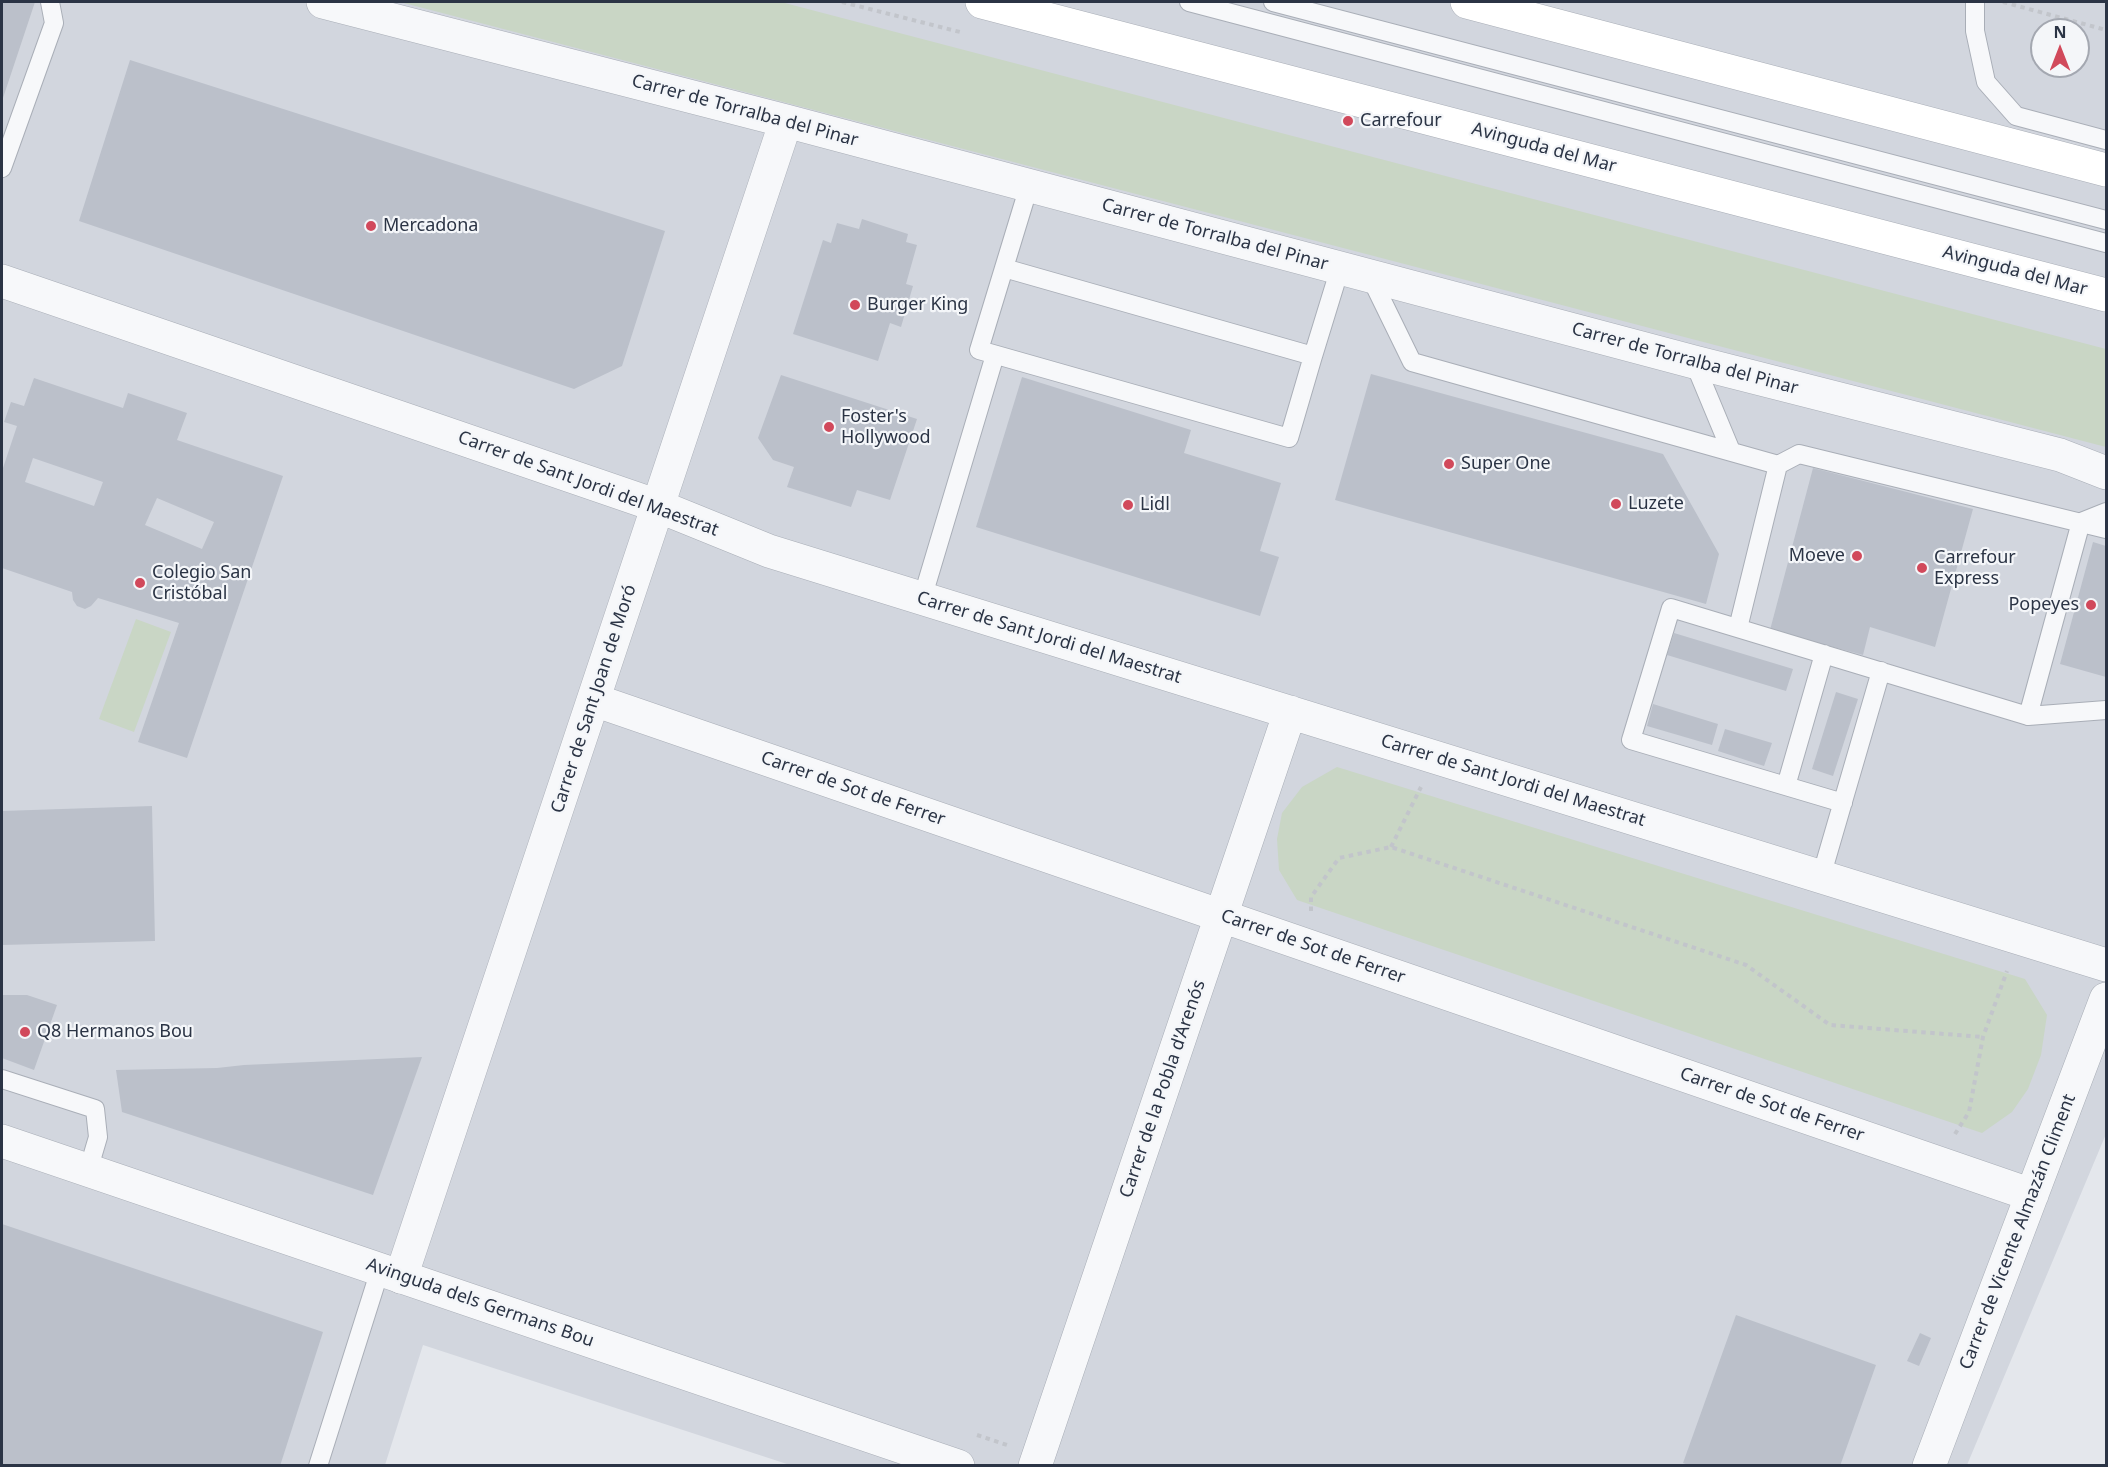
<!DOCTYPE html>
<html>
<head>
<meta charset="utf-8">
<style>
  body { margin:0 }
  #map { position:relative; width:2108px; height:1467px; overflow:hidden; background:#e4e7ec; font-family:"Noto Sans",sans-serif }
  canvas { display:block }
  .frame { position:absolute; inset:0; border:3px solid #2b3445; pointer-events:none }
  .north { position:absolute; left:2030px; top:18px; width:60px; height:60px; box-sizing:border-box; background:#f4f6f9; border:2px solid #a4a8b1; border-radius:50%; rotate:0deg; font-size:16px; font-weight:700; line-height:24px; text-align:center; color:#2b3445 }
  .north::after { content:''; display:block; margin:auto; width:21px; height:27px; background:#d1495b; clip-path:polygon(50% 0,100% 100%,50% 72%,0 100%) }
</style>
</head>
<body>
<div id="map">
<canvas width="2108" height="1467"></canvas>
<div class="frame"></div>
<div class="north">N</div>
</div>
<script>
const g = document.querySelector('canvas').getContext('2d');
g.lineJoin = 'round';
function paint(path, color) { g.fillStyle = color; g.fill(path, 'evenodd'); }
const toPath = rows => new Path2D(rows.map(r => 'M' + r).join(''));
function trace(path, color, width, dash) { g.strokeStyle = color; g.lineWidth = width; g.lineCap = dash ? 'butt' : 'round'; g.setLineDash(dash || []); g.stroke(path); }
function drawText(font, color, halo, rows, align = 'center') {
  g.font = font + ' "Noto Sans",sans-serif'; g.lineWidth = 4.5; g.setLineDash([]); g.textBaseline = 'middle'; g.strokeStyle = halo; g.fillStyle = color; for (const [text, x, y, turn = 0] of rows) {
    g.save(); g.translate(x, y); g.rotate((+turn || 0) * Math.PI / 180); g.textAlign = isNaN(turn) ? turn : align; if (halo) g.strokeText(text, 0, 0); g.fillText(text, 0, 0); g.restore();
  }
}
paint(toPath([
  [2,2,2106,2,2106,1134,1967,1465,790,1465,423,1345,385,1465,2,1465],
  [2042,30,2078,30,2078,66,2042,66]
]), '#d2d6de');
paint(toPath([
  [400,2,781,2,2106,349,2106,447],
  [136,619,171,632,134,732,99,719],
  [1337,767,2025,979,2047,1015,2041,1055,2028,1089,2012,1112,1982,1133,1297,900,1279,870,1277,839,1282,813,1302,787]
]), '#c9d6c5');
paint(toPath([
  [2,2,35,2,2,101],
  [130,60,665,231,622,366,574,389,79,221],
  [862,219,908,234,906,242,917,245,906,284,913,286,901,327,890,323,878,361,793,334,823,240,831,243,837,223,859,229],
  [1371,374,1663,454,1719,554,1706,604,1335,500],
  [781,375,917,419,890,500,857,490,851,507,787,487,794,467,773,460,758,438],
  [1022,377,1191,430,1184,453,1281,483,1260,551,1279,557,1260,616,976,527],
  [34,378,123,408,128,393,187,413,177,440,283,476,187,758,138,742,179,623,98,598,91,606,85,609,77,606,73,600,72,592,2,568,2,471,17,426,4,422,11,402,24,406],
  [33,458,103,482,94,506,25,482],
  [157,498,214,522,202,549,145,525],
  [1813,468,1973,509,1935,647,1870,627,1863,655,1770,630],
  [2093,542,2106,546,2106,677,2060,664],
  [1674,633,1793,669,1786,691,1667,655],
  [1836,692,1858,699,1833,776,1812,769],
  [1653,704,1718,724,1712,745,1647,726],
  [1725,729,1772,743,1764,766,1718,751],
  [152,806,155,941,2,945,2,811],
  [2,995,27,995,57,1005,34,1070,2,1058],
  [422,1057,373,1195,122,1112,116,1070,217,1068,244,1065],
  [2,1224,323,1332,280,1466,2,1466],
  [1736,1315,1876,1365,1840,1466,1691,1466,1683,1463],
  [1920,1333,1931,1338,1919,1366,1907,1361]
]), '#bbc0ca');
const service = toPath([
  [1189,2,2106,243],
  [1273,2,2106,220],
  [1975,2,1975,31,1986,82,2016,116,2106,140],
  [2,168,54,23,50,2],
  [1004,268,1313,356,1289,438,979,350,1029,186],
  [1370,276,1412,362,1778,465,1799,454,2106,529],
  [1313,356,1340,268],
  [1694,362,1731,451],
  [2081,522,2106,512],
  [922,599,995,355],
  [1738,628,1778,465],
  [2028,716,2081,522],
  [1786,786,1824,654],
  [1843,803,1631,740,1671,608,2028,716,2106,710],
  [1821,877,1881,671],
  [2,1079,95,1109,98,1137,88,1171],
  [318,1466,380,1270]
]);
const minor = toPath([
  [323,2,786,121,1694,362,2060,455,2106,473],
  [2,281,658,506,769,551,2106,965],
  [594,700,2032,1195],
  [401,1277,786,121],
  [1035,1466,1290,712],
  [1929,1466,2106,999]
]);
const tertiary = toPath([
  [2,1141,958,1466]
]);
const secondary = toPath([
  [982,2,2106,295],
  [1467,2,2106,170]
]);
trace(service, '#a9aeb7', 20);
trace(minor, '#a9aeb7', 34);
trace(tertiary, '#a9aeb7', 34);
trace(secondary, '#a9aeb7', 34);
trace(toPath([
  [842,2,964,33],
  [2003,2,2106,30],
  [1391,847,1421,787],
  [1311,911,1311,897,1339,858,1391,847,1746,965,1830,1025,1983,1037],
  [1955,1134,1969,1112,1983,1037,2007,971],
  [977,1435,1007,1445]
]), '#c2c5cb', 4, [4.5, 4.5]);
trace(service, '#f7f8fa', 18);
trace(minor, '#f7f8fa', 33);
trace(tertiary, '#f7f8fa', 33);
trace(secondary, '#fff', 33);
for (const [x, y, r, color] of [
  [1348,121,6,"#d1495b"],
  [371,226,6,"#d1495b"],
  [855,305,6,"#d1495b"],
  [829,427,6,"#d1495b"],
  [1449,464,6,"#d1495b"],
  [1616,504,6,"#d1495b"],
  [1128,505,6,"#d1495b"],
  [1857,556,6,"#d1495b"],
  [1922,568,6,"#d1495b"],
  [140,583,6,"#d1495b"],
  [2091,605,6,"#d1495b"],
  [25,1032,6,"#d1495b"]
]) { const dot = new Path2D(); dot.arc(x, y, r, 0, 2 * Math.PI); g.fillStyle = color; g.fill(dot); trace(dot, '#f4f6f9', 2); }
drawText('18px', '#2b3445', '#f4f6f9', [
  ["Carrer de Torralba del Pinar",745,111,15],
  ["Avinguda del Mar",1544,148,15],
  ["Carrer de Torralba del Pinar",1215,235,15],
  ["Avinguda del Mar",2015,271,15],
  ["Carrer de Torralba del Pinar",1685,359,15],
  ["Carrer de Sant Jordi del Maestrat",588,484,20],
  ["Carrer de Sant Jordi del Maestrat",1049,638,17],
  ["Carrer de Sant Joan de Moró",594,699,-72],
  ["Carrer de Sant Jordi del Maestrat",1513,781,17],
  ["Carrer de Sot de Ferrer",853,789,19],
  ["Carrer de Sot de Ferrer",1313,947,19],
  ["Carrer de la Pobla d'Arenós",1163,1089,-71],
  ["Carrer de Sot de Ferrer",1772,1105,19],
  ["Carrer de Vicente Almazán Climent",2018,1232,-69],
  ["Avinguda dels Germans Bou",480,1303,19]
]);
drawText('18px', '#2b3445', '#f4f6f9', [
  ["Carrefour",1360,121],
  ["Mercadona",383,226],
  ["Burger King",867,305],
  ["Foster's",841,417],
  ["Hollywood",841,438],
  ["Super One",1461,464],
  ["Luzete",1628,504],
  ["Lidl",1140,505],
  ["Moeve",1845,556,"right"],
  ["Carrefour",1934,558],
  ["Express",1934,579],
  ["Colegio San",152,573],
  ["Cristóbal",152,594],
  ["Popeyes",2079,605,"right"],
  ["Q8 Hermanos Bou",37,1032]
], 'left');
</script>
</body>
</html>
